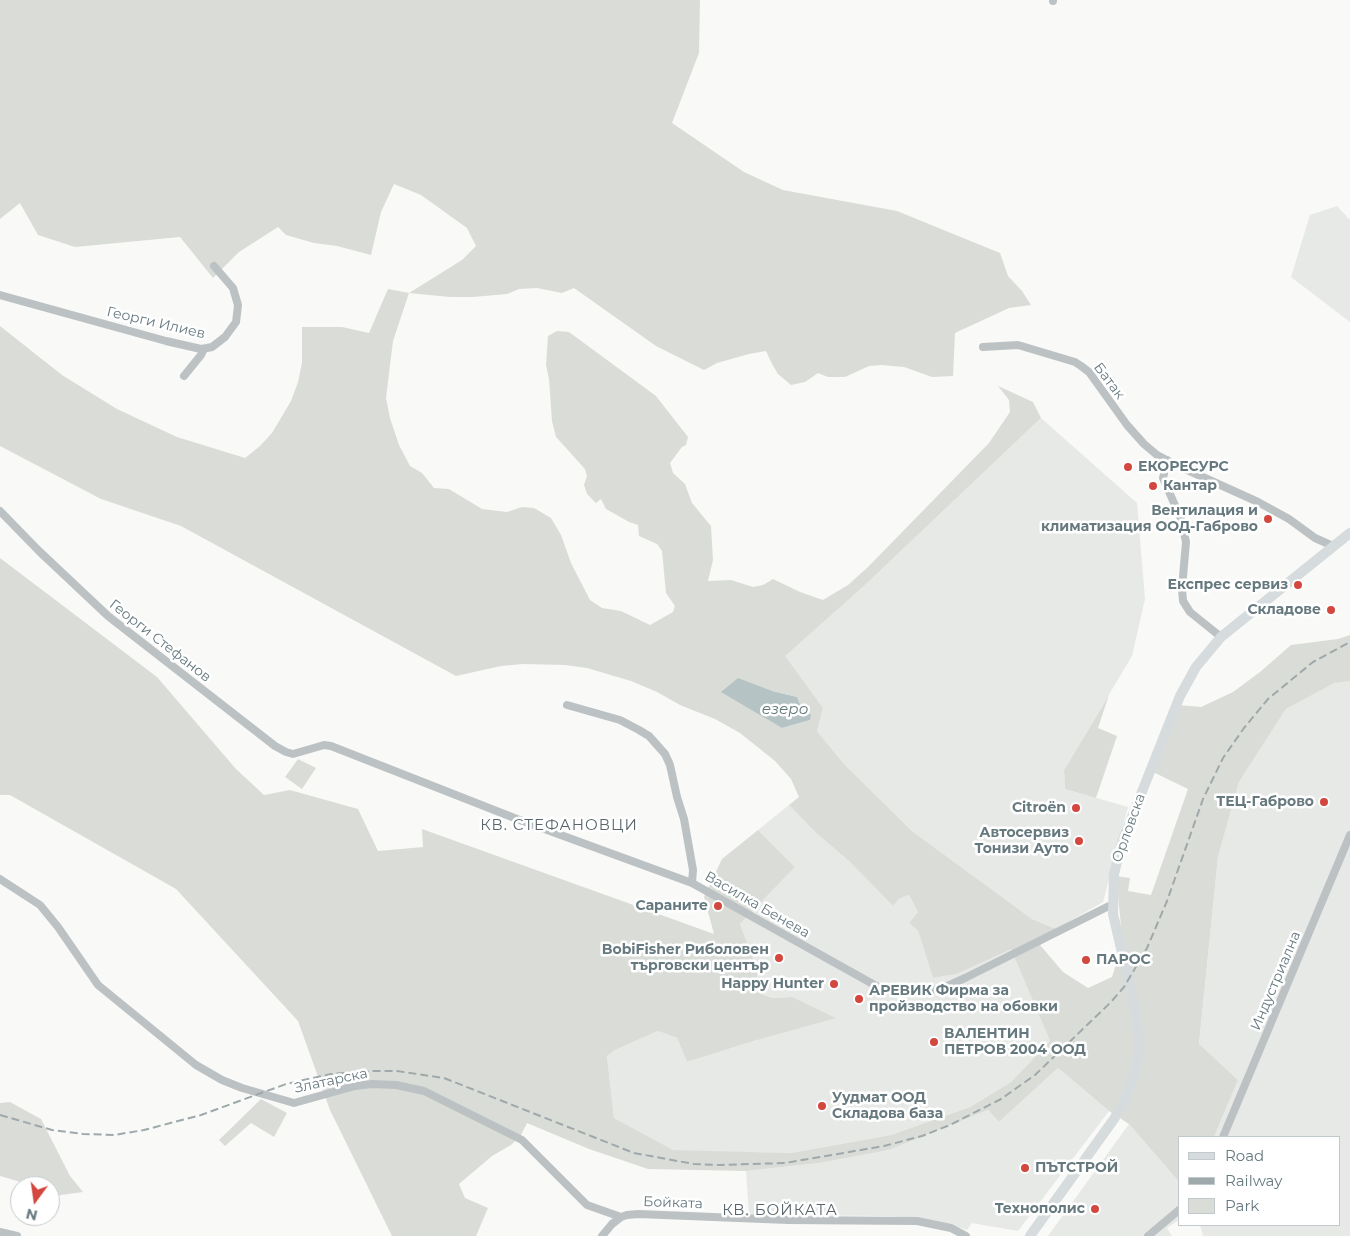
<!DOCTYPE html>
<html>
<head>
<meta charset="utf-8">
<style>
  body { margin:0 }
  #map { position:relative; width:1350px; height:1236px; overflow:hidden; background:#f9f9f7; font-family:Montserrat,sans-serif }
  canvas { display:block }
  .legend { position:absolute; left:1178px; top:1136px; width:162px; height:90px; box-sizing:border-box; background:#fff; border:1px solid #c2c9cc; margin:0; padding:6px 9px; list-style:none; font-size:15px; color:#66797f }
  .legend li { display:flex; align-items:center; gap:10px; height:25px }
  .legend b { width:25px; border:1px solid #c2c9cc }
  .north { position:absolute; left:10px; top:1176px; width:50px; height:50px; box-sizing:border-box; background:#fff; border:1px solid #c2c9cc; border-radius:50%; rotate:194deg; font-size:14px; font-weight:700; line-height:20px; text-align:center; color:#66797f }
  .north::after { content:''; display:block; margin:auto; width:18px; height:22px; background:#d2473e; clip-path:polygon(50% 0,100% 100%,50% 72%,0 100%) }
</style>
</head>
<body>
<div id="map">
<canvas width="1350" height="1236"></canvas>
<ul class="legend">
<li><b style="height:6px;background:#d6dbdd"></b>Road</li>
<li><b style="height:6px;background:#9fa8ab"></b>Railway</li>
<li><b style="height:14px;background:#daddd7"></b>Park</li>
</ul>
<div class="north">N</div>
</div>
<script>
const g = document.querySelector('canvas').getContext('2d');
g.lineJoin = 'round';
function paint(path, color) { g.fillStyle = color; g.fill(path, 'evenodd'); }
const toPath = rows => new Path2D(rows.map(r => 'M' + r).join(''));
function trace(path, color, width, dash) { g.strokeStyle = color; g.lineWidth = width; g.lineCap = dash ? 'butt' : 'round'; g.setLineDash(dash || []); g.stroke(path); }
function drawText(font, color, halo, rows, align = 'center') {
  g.font = font + ' Montserrat,sans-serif'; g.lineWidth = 5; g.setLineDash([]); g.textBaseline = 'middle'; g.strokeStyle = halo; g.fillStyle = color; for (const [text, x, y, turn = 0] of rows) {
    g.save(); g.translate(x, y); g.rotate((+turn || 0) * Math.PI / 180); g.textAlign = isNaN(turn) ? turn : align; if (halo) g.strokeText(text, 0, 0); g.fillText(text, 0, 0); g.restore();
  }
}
paint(toPath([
  [1337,206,1350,220,1350,322,1291,277,1310,215],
  [1041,418,1137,503,1145,599,1132,656,1064,770,1065,789,1128,807,1103,902,1056,929,1032,919,912,831,844,764,817,731,823,708,784,656,865,585],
  [1350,681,1350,1236,1203,1236,1200,1225,1339,1225,1339,1137,1214,1137,1238,1080,1199,1045,1218,857,1239,782,1286,709,1334,682],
  [789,805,816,833,850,862,893,906,899,899,909,895,918,912,909,923,918,931,933,978,957,974,1011,948,1050,1041,1011,1082,970,1107,891,1135,791,1153,673,1151,614,1118,607,1056,615,1050,658,1031,677,1038,687,1062,757,1040,792,997,772,998,757,992,757,969,740,924,795,867,758,830],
  [1058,1068,1109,1111,1018,1231,972,1223,967,1230,937,1221,890,1216,749,1215,746,1171,820,1163,889,1150,988,1110,999,1122],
  [1129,1124,1179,1182,1179,1220,1167,1228,1172,1236,1048,1236]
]), '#e7e9e7');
paint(toPath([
  [0,0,700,0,699,53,672,123,744,172,783,190,897,211,1000,253,1008,276,1022,291,1031,305,1009,308,955,333,953,376,932,377,904,367,881,365,869,366,845,377,828,377,818,373,805,382,791,385,778,374,772,364,766,351,749,354,717,363,704,370,656,346,574,288,562,293,537,288,519,289,507,294,473,297,450,297,409,293,393,341,386,398,390,418,399,445,410,466,422,473,434,488,449,489,482,509,507,512,522,507,534,508,551,518,561,535,571,563,590,600,602,608,621,611,650,625,673,612,675,606,666,593,662,551,657,544,639,536,638,525,629,522,606,509,601,499,596,503,587,494,584,485,587,476,585,469,556,437,552,421,549,379,546,365,548,336,557,331,569,332,656,396,688,437,686,445,682,447,670,463,673,473,685,484,692,503,711,526,713,560,708,581,731,580,753,587,763,585,773,579,800,592,823,600,848,585,868,567,989,443,1010,412,1009,400,998,386,1033,402,1041,418,865,585,785,656,823,708,817,731,844,764,912,831,1032,919,1056,929,1040,945,1063,972,1088,988,1112,977,1117,961,1121,926,1116,876,1130,878,1128,891,1151,895,1188,789,1153,772,1178,705,1201,707,1233,692,1260,672,1291,645,1338,639,1350,635,1350,681,1334,683,1286,709,1239,782,1218,857,1199,1044,1238,1080,1214,1137,1179,1137,1179,1182,1129,1124,1109,1111,1058,1068,999,1122,988,1110,889,1150,820,1163,746,1171,648,1169,589,1149,527,1123,521,1135,511,1145,492,1156,459,1184,465,1198,488,1208,476,1236,392,1236,330,1110,298,1021,176,889,10,795,0,795,0,558,157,677,236,769,264,795,290,790,358,809,378,851,423,847,422,829,714,934,704,897,722,859,758,830,795,867,740,924,757,969,757,992,772,998,792,997,836,1018,757,1040,687,1062,677,1038,658,1031,615,1050,607,1056,614,1118,673,1150,791,1153,891,1135,970,1107,1011,1082,1050,1041,1011,949,957,974,933,978,918,931,909,923,918,912,909,895,899,899,893,906,850,862,816,833,789,805,799,797,791,779,775,761,740,733,715,719,680,705,657,692,631,681,587,668,565,665,523,664,501,666,456,676,181,526,101,499,0,446,0,326,62,375,117,409,177,437,245,458,260,446,272,433,291,401,298,382,302,363,302,327,342,327,369,333,388,289,409,293,462,260,476,246,467,228,421,195,394,184,381,212,371,255,337,246,314,243,286,235,278,227,239,252,213,278,180,237,75,247,38,235,20,203,0,219],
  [772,691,797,697,804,714,810,720,782,728,722,691],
  [1109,695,1098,728,1117,736,1096,798,1065,789,1064,770],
  [298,759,316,768,302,789,285,777],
  [261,1099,287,1113,274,1137,251,1123,225,1146,219,1140],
  [10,1102,41,1119,70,1176,83,1192,54,1196,50,1194,50,1186,35,1186,0,1176,0,1103]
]), '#daddd7');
paint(toPath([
  [738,678,772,691,797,697,804,714,811,714,810,720,782,728,721,692]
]), '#b5c3c4');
trace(toPath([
  [1053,1,1053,0],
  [0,295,166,341,201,349,207,348,212,347,225,337,236,322,237,314,238,305,233,288,214,266],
  [983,347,1018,345,1075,362,1081,366,1089,372,1127,425,1144,444,1157,455,1174,464,1258,502,1289,519,1315,538,1333,546],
  [184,376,201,355,204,349],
  [1167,460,1163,478,1181,519,1186,542,1182,588,1183,601,1190,612,1221,637],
  [0,511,39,551,108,616,275,746,286,752,293,754,324,745,331,746,517,819,692,883,880,988,896,992,941,989,965,978,1113,904],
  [567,705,620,720,639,730,649,736,665,754,670,765,677,797,684,819,693,870,692,883],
  [0,879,40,905,58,927,98,985,196,1065,222,1080,242,1088,294,1103,355,1086,372,1084,396,1085,424,1091,522,1140,587,1205,621,1217],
  [1223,1137,1350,835],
  [0,1232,17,1236],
  [602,1236,612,1224,621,1217,627,1215,638,1214,788,1220,917,1221,951,1228,966,1236],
  [1148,1236,1179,1210]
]), '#bcc2c4', 8);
trace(toPath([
  [1030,1236,1114,1119,1125,1100,1135,1073,1139,1050,1138,1033,1134,1004,1113,914,1114,874,1122,842,1180,696,1196,667,1221,637,1350,533]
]), '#d6dbdd', 10);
trace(toPath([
  [0,1115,52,1130,83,1134,114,1135,144,1130,201,1115,286,1084,331,1074,372,1071,397,1071,444,1078,634,1153,694,1164,720,1165,785,1163,884,1146,922,1136,950,1125,1001,1099,1035,1075,1111,1002,1124,987,1147,948,1167,901,1203,799,1223,758,1244,728,1268,699,1313,662,1350,642]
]), '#9fa8ab', 2, [8, 4]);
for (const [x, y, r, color] of [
  [1128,467,5,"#d2473e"],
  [1153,486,5,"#d2473e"],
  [1268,519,5,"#d2473e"],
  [1298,585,5,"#d2473e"],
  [1331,610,5,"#d2473e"],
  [1324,802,5,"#d2473e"],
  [1076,808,5,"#d2473e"],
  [1079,841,5,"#d2473e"],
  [718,906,5,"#d2473e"],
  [779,958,5,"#d2473e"],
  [1086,960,5,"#d2473e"],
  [834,984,5,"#d2473e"],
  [859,999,5,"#d2473e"],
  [934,1042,5,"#d2473e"],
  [822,1106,5,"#d2473e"],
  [1025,1168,5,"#d2473e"],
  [1095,1209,5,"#d2473e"]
]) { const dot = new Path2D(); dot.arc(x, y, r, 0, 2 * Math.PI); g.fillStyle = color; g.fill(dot); trace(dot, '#fff', 2); }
drawText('14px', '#66797f', '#fff', [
  ["Георги Илиев",156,323,13],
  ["Батак",1109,381,53],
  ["Георги Стефанов",160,641,38],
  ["Орловска",1129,828,-70],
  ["Василка Бенева",757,905,30],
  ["Индустриална",1276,981,-67],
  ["Златарска",331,1081,-12],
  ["Бойката",673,1203,2]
]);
drawText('bold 14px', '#66797f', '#fff', [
  ["ЕКОРЕСУРС",1138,467,"left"],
  ["Кантар",1163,486,"left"],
  ["Вентилация и",1258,511],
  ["климатизация ООД-Габрово",1258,527],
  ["Експрес сервиз",1288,585],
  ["Складове",1321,610],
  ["ТЕЦ-Габрово",1314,802],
  ["Citroën",1066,808],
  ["Автосервиз",1069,833],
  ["Тонизи Ауто",1069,849],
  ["Сараните",708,906],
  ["BobiFisher Риболовен",769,950],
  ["търговски център",769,966],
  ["ПАРОС",1096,960,"left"],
  ["Happy Hunter",824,984],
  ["АРЕВИК Фирма за",869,991,"left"],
  ["пройзводство на обовки",869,1007,"left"],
  ["ВАЛЕНТИН",944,1034,"left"],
  ["ПЕТРОВ 2004 ООД",944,1050,"left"],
  ["Уудмат ООД",832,1098,"left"],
  ["Складова база",832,1114,"left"],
  ["ПЪТСТРОЙ",1035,1168,"left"],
  ["Технополис",1085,1209]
], 'right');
drawText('italic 15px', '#627778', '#fff', [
  ["езеро",785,710]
]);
g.letterSpacing = '1px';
drawText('15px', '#58666b', '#fff', [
  ["КВ. СТЕФАНОВЦИ",559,826],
  ["КВ. БОЙКАТА",780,1211]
]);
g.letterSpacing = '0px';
</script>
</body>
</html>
